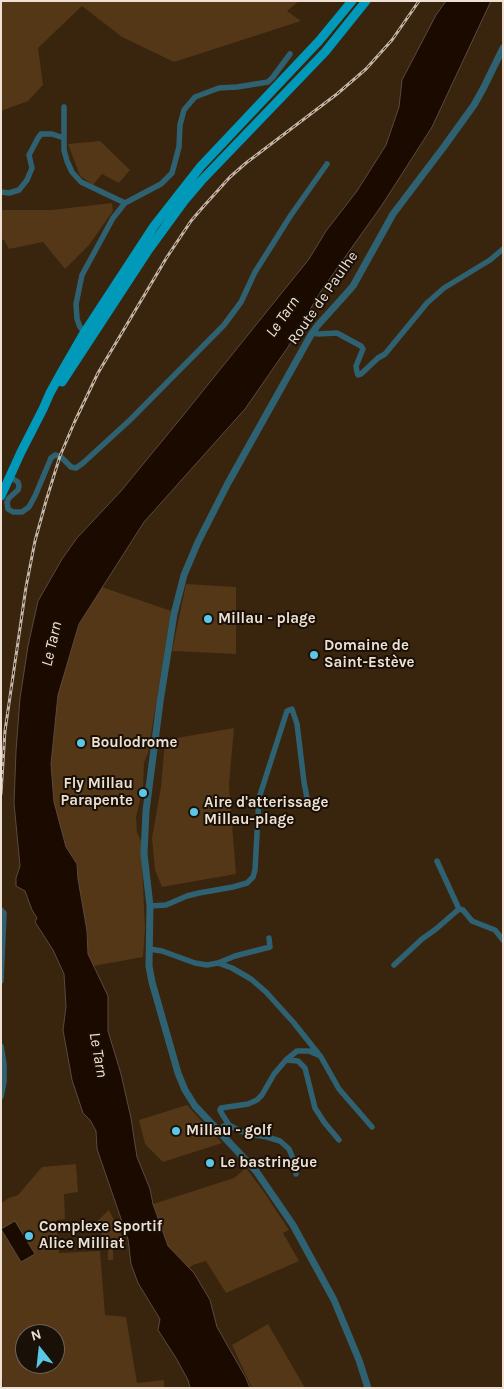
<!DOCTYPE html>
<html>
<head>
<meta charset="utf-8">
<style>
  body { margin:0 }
  #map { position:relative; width:504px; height:1389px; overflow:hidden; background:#39240d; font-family:Karla,sans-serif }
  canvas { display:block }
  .frame { position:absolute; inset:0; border:2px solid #eee0d3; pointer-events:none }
  .north { position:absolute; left:15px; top:1324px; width:50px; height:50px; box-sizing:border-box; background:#191007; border:1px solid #6e6359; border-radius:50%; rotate:344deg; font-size:14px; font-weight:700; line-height:20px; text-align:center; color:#eee0d3 }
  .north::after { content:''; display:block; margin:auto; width:18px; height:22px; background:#5bc7e7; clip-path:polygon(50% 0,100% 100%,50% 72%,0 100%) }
</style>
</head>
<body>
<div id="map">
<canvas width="504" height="1389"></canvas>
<div class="frame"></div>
<div class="north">N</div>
</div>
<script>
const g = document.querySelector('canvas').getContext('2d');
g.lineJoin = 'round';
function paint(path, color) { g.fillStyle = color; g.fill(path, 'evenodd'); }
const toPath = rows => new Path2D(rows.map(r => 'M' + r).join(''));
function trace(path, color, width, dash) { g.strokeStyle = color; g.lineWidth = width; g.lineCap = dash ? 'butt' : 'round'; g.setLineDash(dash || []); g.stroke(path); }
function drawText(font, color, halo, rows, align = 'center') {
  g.font = font + ' Karla,sans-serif'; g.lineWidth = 4; g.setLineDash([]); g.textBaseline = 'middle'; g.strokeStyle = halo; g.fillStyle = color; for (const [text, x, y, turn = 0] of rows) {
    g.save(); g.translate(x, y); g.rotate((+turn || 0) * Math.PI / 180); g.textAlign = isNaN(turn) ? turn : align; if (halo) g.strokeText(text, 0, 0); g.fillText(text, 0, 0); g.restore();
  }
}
paint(toPath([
  [1,1,299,1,287,11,301,21,174,62,122,37,82,6,38,48,43,85,28,101,1,111],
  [100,141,130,170,119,183,102,174,93,185,80,176,68,144],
  [112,203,113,211,89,245,65,269,43,242,9,249,4,240,1,239,1,210,51,210],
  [186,584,236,587,236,654,172,651],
  [102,587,171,611,148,753,144,763,143,788,136,817,137,832,141,841,145,930,143,957,93,966,88,954,87,931,78,879,77,864,66,847,54,802,51,764,58,695,79,624],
  [234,728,229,785,236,874,162,887,155,870,152,838,161,787,165,740],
  [187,1105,222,1143,163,1162,145,1144,139,1120],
  [76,1164,78,1192,64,1194,65,1219,56,1220,59,1253,100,1251,105,1315,126,1317,137,1383,164,1380,164,1388,3,1388,1,1364,1,1203,9,1198,18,1195,42,1167],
  [25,1334,55,1334,55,1364,25,1364],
  [246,1168,264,1192,289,1230,283,1233,299,1261,226,1293,206,1261,193,1265,189,1268,168,1246,153,1204,234,1178],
  [109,1210,122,1236,121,1244,116,1248,113,1249,113,1260,108,1260,108,1251,96,1222],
  [268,1324,305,1388,252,1388,232,1345]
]), '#533716');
const water = toPath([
  [446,1,491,1,432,127,382,205,321,291,288,347,245,409,144,522,79,624,58,695,51,764,54,802,66,847,77,864,78,879,87,931,88,954,108,996,108,1031,121,1074,131,1118,137,1157,150,1189,153,1204,168,1246,194,1273,210,1300,217,1327,246,1378,250,1388,190,1388,188,1380,176,1358,158,1330,160,1319,138,1283,131,1264,128,1239,97,1149,96,1131,90,1120,83,1113,72,1080,63,1030,66,1007,64,974,53,950,35,922,37,918,32,910,25,891,16,886,16,878,20,866,14,803,16,751,20,698,28,646,38,601,62,559,77,538,121,491,181,418,309,259,326,231,357,191,386,145,399,107,402,80,436,15,446,1],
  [15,1221,35,1254,21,1262,1,1229,15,1221]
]);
paint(water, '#1b0a00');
trace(water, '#5a4a3f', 1);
trace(toPath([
  [64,107,64,150,67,161,72,172,81,182,125,203],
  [1,192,9,193,19,190,27,180,32,168,29,155,38,138,41,134,52,134,64,138],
  [312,333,318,334,337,333,361,346,363,349,356,366,357,372,358,375,361,374,378,358,385,354,427,303,444,288,490,260,503,249],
  [86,334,80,327,77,319,76,304,82,275,113,218,125,203,161,184,172,173,179,147,180,125,184,110,195,97,219,88,237,87,268,82,273,77,290,54],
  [10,477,18,482,19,486,18,490,9,498,7,502,8,509,13,512,22,512,29,507,35,496,51,458,55,455,60,456,71,467,76,468,83,463,130,420,224,325,241,302,255,272,291,215,327,164],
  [437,861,459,909],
  [150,906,166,905,187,896,199,893,233,887,247,883,253,877,255,870,259,798,287,711,292,709,297,724,304,782,307,798],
  [1,910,4,913,1,981],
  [149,949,162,951,195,963,207,965,218,963,232,968,251,979,266,992,294,1023,321,1057,339,1089,372,1127],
  [218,963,235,956,270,947,269,938],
  [394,965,422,939,436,929,459,909,463,910,472,921,495,930,503,940],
  [1,1046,4,1064,4,1082,1,1097],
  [286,1060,298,1061,305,1068,315,1108,324,1122,339,1140],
  [229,1125,238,1130,248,1134,267,1137,280,1141,289,1149,295,1163,296,1174],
  [219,1131,224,1126,229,1125,222,1114,220,1110,221,1108,248,1104,257,1100,262,1095,274,1074,286,1060,297,1051,309,1051,318,1055]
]), '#2e6272', 5.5);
trace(toPath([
  [368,1388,359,1360,334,1300,293,1225,256,1171,195,1106,185,1090,178,1073,152,982,149,966,150,906,144,854,146,811,160,702,174,614,184,575,198,542,228,483,312,333,318,325,346,294,353,286,393,214,443,148,474,105,484,87,503,48]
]), '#2e6272', 7);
trace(toPath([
  [62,382,149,249,184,201,201,181,325,52,366,1],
  [1,496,21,452,43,409,50,393,61,373,84,333,154,226,201,166,319,41,352,1]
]), '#0099ba', 9);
const rail = toPath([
  [1,794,5,731,26,587,35,541,46,501,60,456,75,421,98,373,167,257,191,221,203,207,230,177,246,163,337,94,366,69,392,40,419,1]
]);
trace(rail, '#c4b5a5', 3);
trace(rail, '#191007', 1, [4]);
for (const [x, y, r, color] of [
  [208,619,5,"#5bc7e7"],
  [314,655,5,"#5bc7e7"],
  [81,743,5,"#5bc7e7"],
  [143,793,5,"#5bc7e7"],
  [194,812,5,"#5bc7e7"],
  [176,1131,5,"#5bc7e7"],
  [210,1163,5,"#5bc7e7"],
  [29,1236,5,"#5bc7e7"]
]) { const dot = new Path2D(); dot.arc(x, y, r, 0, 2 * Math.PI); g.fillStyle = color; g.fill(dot); trace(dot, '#191007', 2); }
drawText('15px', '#eee0d3', '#191007', [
  ["Route de Paulhe",323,298,-55]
]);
drawText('bold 15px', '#eee0d3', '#191007', [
  ["Millau - plage",218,619],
  ["Domaine de",324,646],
  ["Saint-Estève",324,663],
  ["Boulodrome",91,743],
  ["Fly Millau",133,784,"right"],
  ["Parapente",133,801,"right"],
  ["Aire d'atterissage",204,803],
  ["Millau-plage",204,820],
  ["Millau - golf",186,1131],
  ["Le bastringue",220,1163],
  ["Complexe Sportif",39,1227],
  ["Alice Milliat",39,1244]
], 'left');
drawText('italic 16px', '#f8dfc7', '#191007', [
  ["Le Tarn",283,317,-55],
  ["Le Tarn",52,644,-77],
  ["Le Tarn",98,1055,80]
]);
</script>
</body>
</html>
